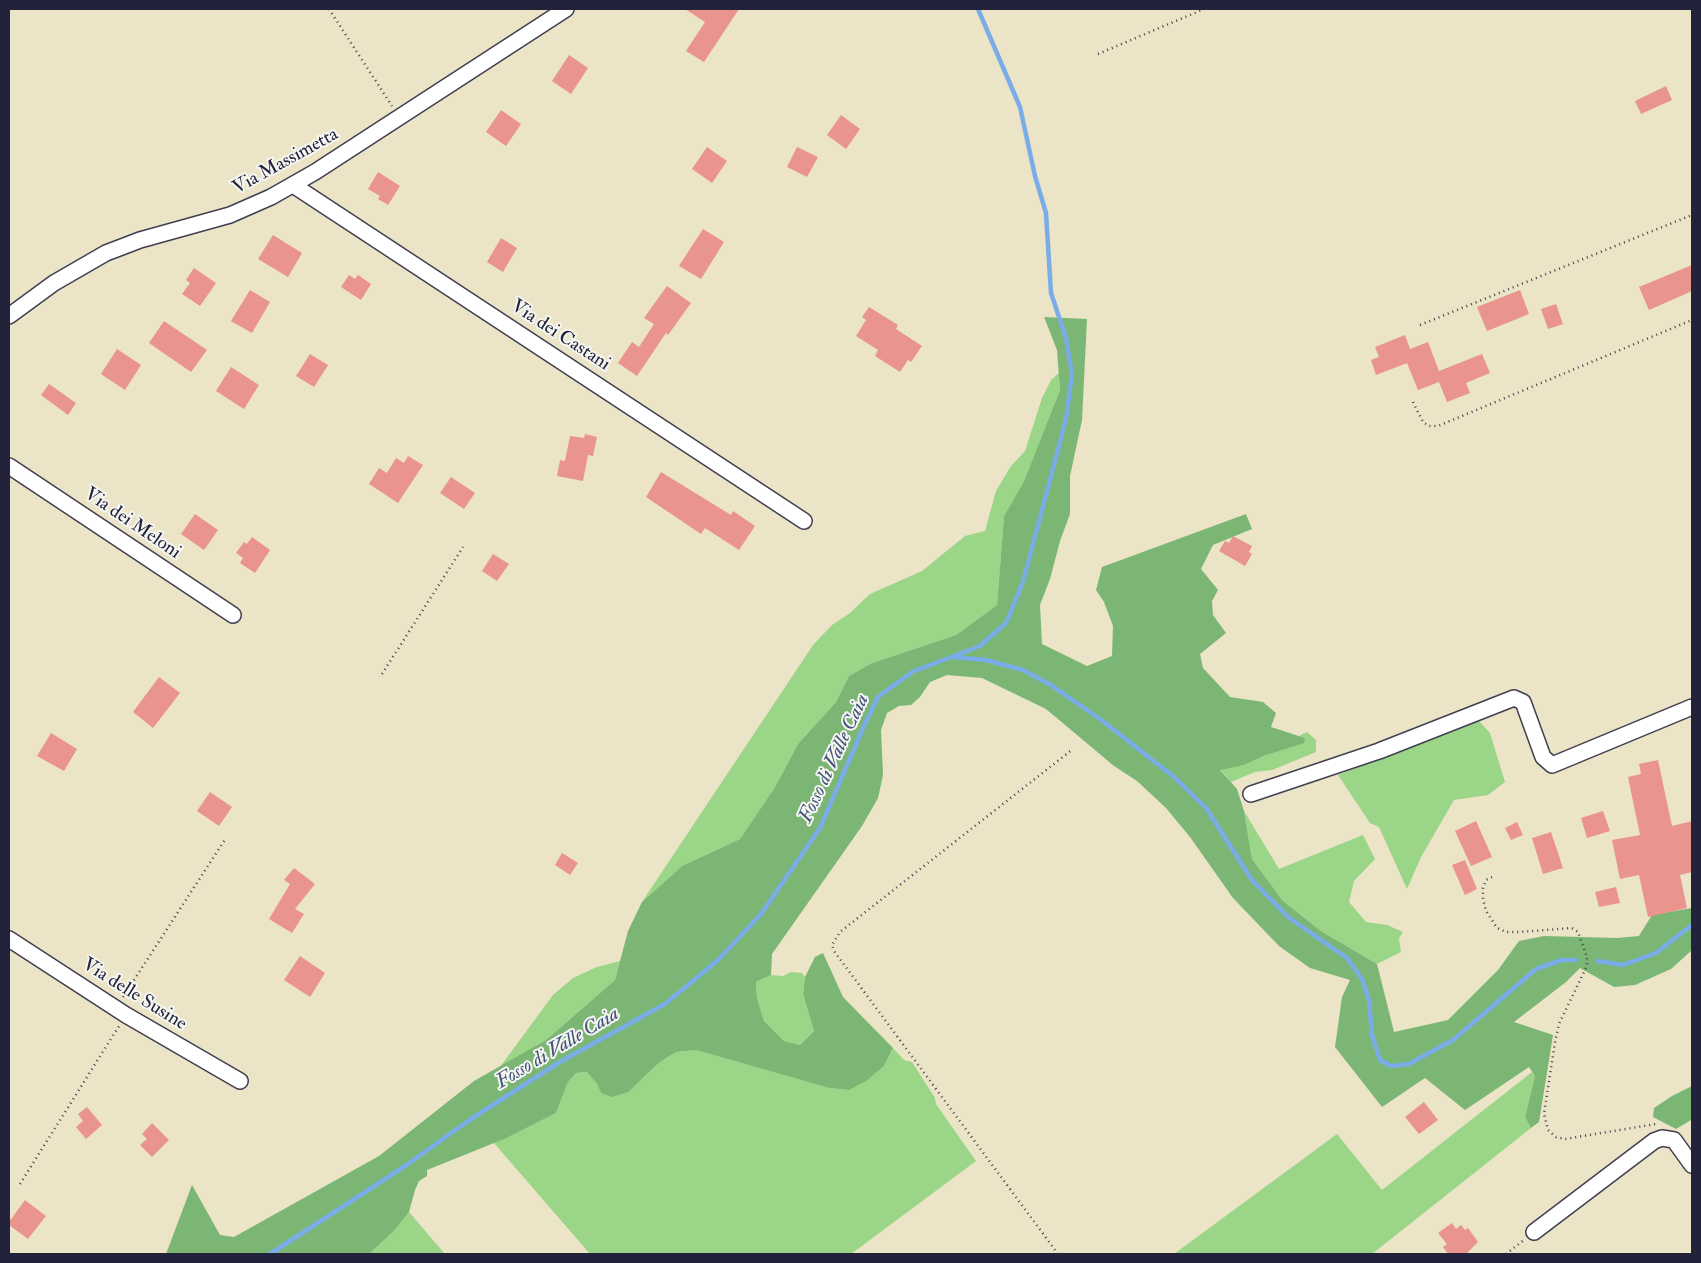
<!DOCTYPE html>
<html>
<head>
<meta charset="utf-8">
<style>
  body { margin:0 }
  #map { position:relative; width:1701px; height:1263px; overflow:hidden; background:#ebe4c6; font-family:"IM FELL Double Pica",serif }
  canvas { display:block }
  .frame { position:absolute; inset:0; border:10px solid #22223b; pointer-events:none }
</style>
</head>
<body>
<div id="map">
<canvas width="1701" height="1263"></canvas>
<div class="frame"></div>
</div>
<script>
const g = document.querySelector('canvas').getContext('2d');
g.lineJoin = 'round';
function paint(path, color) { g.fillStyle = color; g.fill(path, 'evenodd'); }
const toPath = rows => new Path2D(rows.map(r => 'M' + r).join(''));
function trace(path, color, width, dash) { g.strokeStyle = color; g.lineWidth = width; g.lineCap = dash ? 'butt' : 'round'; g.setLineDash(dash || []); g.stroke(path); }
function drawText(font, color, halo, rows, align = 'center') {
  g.font = font + ' "IM FELL Double Pica",serif'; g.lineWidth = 4; g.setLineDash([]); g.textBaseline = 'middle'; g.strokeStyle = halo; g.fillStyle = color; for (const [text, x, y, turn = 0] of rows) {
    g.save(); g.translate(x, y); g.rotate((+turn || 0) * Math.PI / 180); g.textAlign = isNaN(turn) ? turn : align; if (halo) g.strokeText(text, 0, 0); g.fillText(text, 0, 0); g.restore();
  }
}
paint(toPath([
  [1059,373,1060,390,1024,481,1004,516,997,605,956,635,872,663,849,676,836,702,798,744,775,787,740,839,682,866,642,902,813,645,832,625,850,613,870,594,922,571,965,536,985,531,996,491,1011,466,1025,451,1042,398,1051,380],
  [1478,720,1490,733,1505,782,1488,795,1454,800,1421,857,1407,889,1379,827,1370,823,1338,775],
  [1307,732,1316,740,1316,752,1272,770,1255,772,1231,782,1220,769,1244,765,1305,738,1299,736],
  [1244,811,1279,869,1363,835,1375,859,1354,881,1349,902,1366,922,1387,925,1403,932,1399,938,1401,952,1377,964,1321,931,1283,901,1252,859],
  [620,961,615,980,546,1040,500,1067,553,995,573,978,597,967],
  [791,972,802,973,805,977,803,994,814,1031,800,1045,784,1041,764,1021,757,998,756,982,771,975,783,976],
  [893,1048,904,1060,912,1062,935,1098,936,1104,976,1161,851,1254,590,1254,494,1143,556,1113,568,1082,576,1073,587,1072,597,1084,601,1093,641,1080,660,1062,676,1052,696,1050,829,1088,848,1090,884,1066],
  [1532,1072,1535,1076,1525,1117,1531,1128,1372,1254,1174,1254,1337,1134,1382,1190],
  [409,1212,445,1254,369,1254,394,1231]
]), '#9ad588');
paint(toPath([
  [1044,317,1087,319,1082,420,1070,476,1070,514,1060,541,1050,579,1040,605,1042,644,1087,666,1112,656,1113,626,1104,602,1096,590,1102,567,1246,514,1252,529,1213,545,1201,569,1218,590,1212,601,1213,615,1226,633,1200,654,1203,668,1230,697,1263,702,1276,713,1271,727,1305,738,1304,743,1266,755,1244,765,1220,770,1237,789,1244,811,1252,859,1283,901,1321,931,1377,964,1394,1032,1448,1020,1498,970,1519,941,1544,936,1617,938,1639,936,1652,915,1692,908,1692,950,1671,969,1635,985,1614,987,1580,968,1566,982,1514,1022,1553,1035,1539,1122,1531,1128,1525,1117,1535,1076,1529,1067,1465,1110,1425,1078,1382,1107,1335,1047,1342,997,1350,980,1310,968,1279,946,1233,898,1190,837,1166,808,1137,781,1114,766,1046,709,982,678,947,675,930,682,920,697,911,705,899,706,887,713,881,730,883,775,878,798,862,826,772,954,771,975,756,982,757,998,764,1021,784,1041,800,1045,814,1031,803,994,805,977,815,957,823,953,843,997,893,1048,884,1066,866,1081,849,1090,829,1088,696,1050,676,1052,660,1062,628,1092,612,1097,601,1093,597,1084,587,1072,576,1073,568,1082,556,1113,504,1139,427,1170,427,1176,419,1181,415,1190,409,1212,394,1231,369,1254,166,1254,192,1185,220,1235,234,1237,379,1156,474,1081,546,1040,615,980,628,931,642,902,682,866,740,839,775,787,798,744,836,702,849,676,872,663,956,635,997,605,1004,516,1024,481,1060,390,1057,350],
  [1692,1086,1691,1120,1676,1129,1653,1117,1654,1108,1672,1096]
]), '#7bb674');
trace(toPath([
  [952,657,986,660,1023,670,1051,685,1104,722,1174,777,1206,808,1252,880,1288,917,1347,958,1362,979,1369,1000,1372,1035,1380,1060,1391,1066,1409,1064,1453,1040,1536,969,1562,960,1575,960],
  [1597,961,1623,965,1656,953,1692,925],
  [270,1254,408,1164,468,1121,558,1063,665,1004,718,960,761,914,820,828,864,726,878,697,912,672,980,646,1006,623,1023,582,1066,419,1072,374,1066,338,1051,293,1046,213,1035,176,1020,107,978,9]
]), '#7aade7', 4.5);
paint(toPath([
  [685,9,739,9,704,62,686,51,705,22],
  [569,55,588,68,571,94,552,81],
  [1666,86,1672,100,1641,114,1635,101],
  [501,110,521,124,506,146,486,132],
  [841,115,860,129,846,149,827,135],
  [707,147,727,161,712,183,692,169],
  [797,147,818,157,807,177,787,167],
  [378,172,400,186,388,205,378,199,380,196,368,189],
  [703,229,724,242,701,279,679,266],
  [273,235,302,253,288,277,258,259],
  [501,238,517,248,503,272,487,262],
  [1692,265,1692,291,1649,310,1639,287],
  [194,268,216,283,200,306,182,294,190,283,186,280],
  [349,275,355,279,358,275,371,284,361,300,341,287],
  [667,286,691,303,668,335,666,333,637,376,618,363,632,342,639,347,654,324,644,318],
  [250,290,270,302,252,333,231,321],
  [1520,290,1529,314,1487,331,1477,307],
  [1556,304,1563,324,1548,329,1541,309],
  [869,307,898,325,896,329,922,346,911,362,908,360,900,372,875,356,878,350,856,336,866,320,862,317],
  [164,321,207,350,191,372,149,343],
  [1405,335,1410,349,1428,342,1439,371,1482,354,1490,373,1466,383,1470,393,1447,402,1439,382,1418,390,1407,363,1376,375,1371,360,1379,357,1375,347],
  [117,349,141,365,125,390,101,374],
  [310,354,328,365,314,387,296,376],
  [231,367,259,385,244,409,216,391],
  [49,384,76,403,68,415,41,395],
  [585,434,597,437,593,456,588,455,583,481,557,476,560,460,565,461,570,436,584,438],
  [408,456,423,465,398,503,369,484,379,468,387,473,396,458,404,463],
  [661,472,731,515,733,511,755,526,739,550,705,528,701,534,646,497],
  [451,477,475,493,464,509,440,493],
  [195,514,218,530,204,550,181,534],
  [1233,536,1252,546,1249,552,1252,554,1245,566,1219,551,1225,541,1229,543],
  [252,537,270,550,255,573,240,563,243,558,236,553,244,542,247,544],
  [493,554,509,564,497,581,482,571],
  [159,677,180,693,153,728,133,712],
  [51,733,77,749,64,771,37,756],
  [1658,760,1672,826,1692,821,1692,872,1680,875,1687,908,1648,917,1639,875,1620,879,1612,840,1640,835,1628,777,1641,774,1639,764],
  [210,792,232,807,219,826,197,811],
  [1603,811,1610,831,1587,838,1581,818],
  [1476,821,1492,857,1471,866,1455,831],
  [1517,822,1523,835,1511,840,1505,828],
  [1551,832,1563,868,1543,874,1532,838],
  [562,853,578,863,570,875,555,865],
  [1465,860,1477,889,1465,895,1452,865],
  [294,868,315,884,295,909,304,914,292,933,269,919,290,884,284,880],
  [1616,887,1620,903,1599,907,1595,892],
  [300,956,325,973,310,997,284,980],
  [1424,1102,1438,1120,1419,1134,1405,1117],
  [87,1107,102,1125,86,1139,76,1127,83,1121,78,1114],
  [152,1123,169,1140,152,1157,140,1145,147,1139,142,1134],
  [25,1200,46,1216,28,1239,9,1225,9,1222],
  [1452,1223,1456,1229,1461,1225,1465,1230,1468,1228,1478,1242,1466,1254,1448,1254,1443,1247,1447,1244,1438,1233]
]), '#e9948c');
const minor = toPath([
  [293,185,804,521],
  [9,316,54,283,106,253,140,240,230,215,271,197,315,172,566,9],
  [9,466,233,615],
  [1251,794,1379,751,1514,698,1523,702,1543,757,1552,765,1692,707],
  [9,939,126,1015,240,1081],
  [1534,1232,1654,1141,1662,1138,1674,1140,1692,1165]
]);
trace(minor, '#403f50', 18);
trace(toPath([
  [329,9,392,106],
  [1098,54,1204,9],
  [1420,325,1692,215],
  [1413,402,1423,422,1429,426,1438,426,1692,320],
  [382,674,463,547],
  [1492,877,1486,880,1483,888,1483,899,1486,911,1497,928,1506,932,1519,932,1572,928,1578,932,1587,957,1587,966,1559,1024,1555,1042,1544,1114,1548,1130,1556,1137,1565,1139,1656,1124],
  [123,997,226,838],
  [20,1184,119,1026],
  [1058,1254,834,951,832,945,840,932,1073,749],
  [1506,1254,1524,1240]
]), '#403f50', 2.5, [1, 4]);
trace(minor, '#fff', 15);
drawText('19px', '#22223b', '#f6f6f2', [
  ["Via Massimetta",286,162,-29],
  ["Via dei Castani",560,336,33],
  ["Via dei Meloni",132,524,34],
  ["Via delle Susine",134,995,32]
]);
drawText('italic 20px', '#415377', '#f6f6f2', [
  ["Fosso di Valle Caia",835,759,-65],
  ["Fosso di Valle Caia",558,1049,-31]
]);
</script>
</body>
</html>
